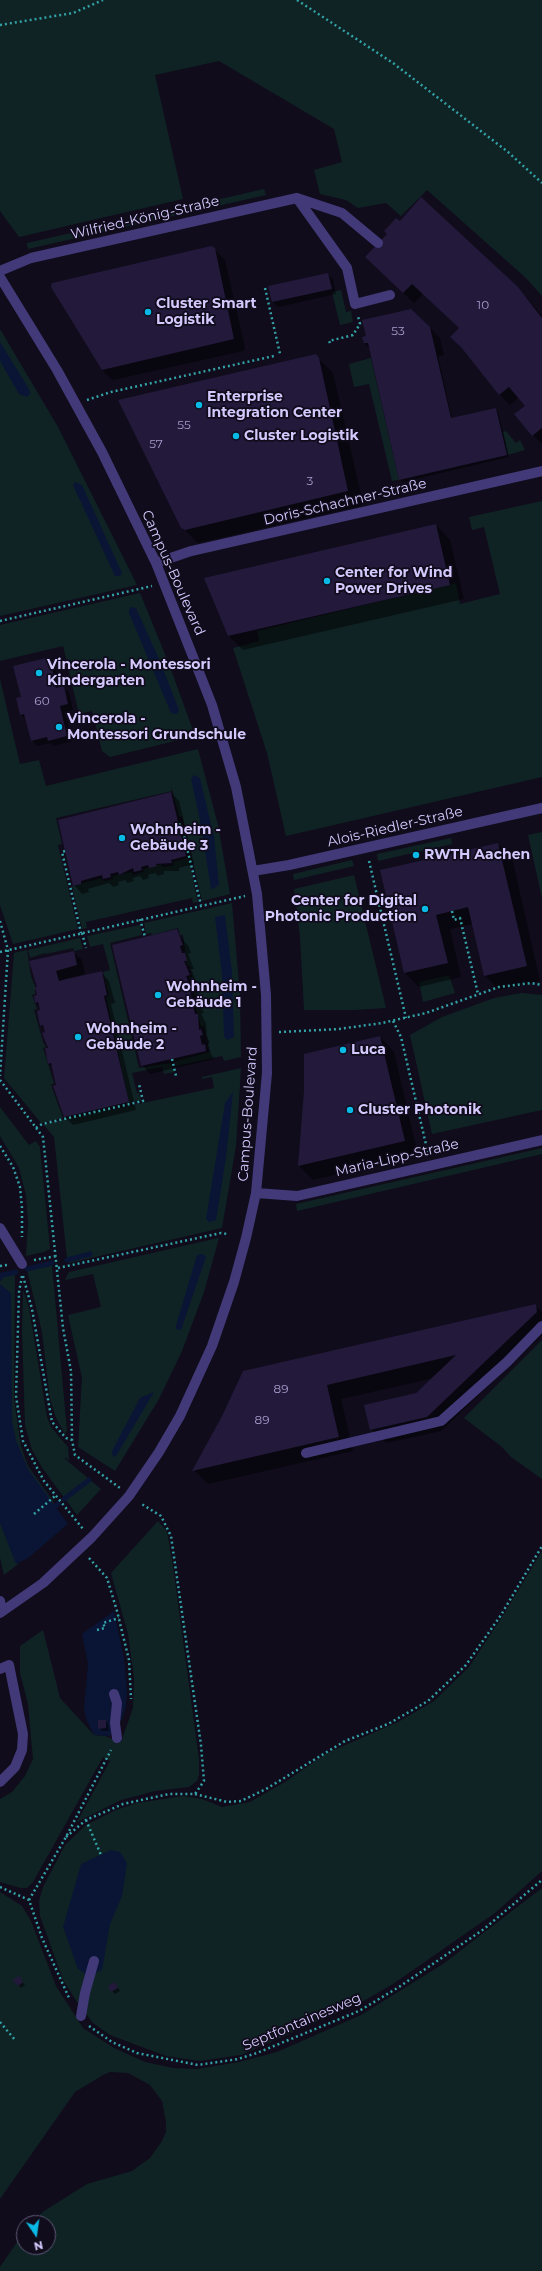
<!DOCTYPE html>
<html>
<head>
<meta charset="utf-8">
<style>
  body { margin:0 }
  #map { position:relative; width:542px; height:2271px; overflow:hidden; background:#100c1b; font-family:Montserrat,sans-serif }
  canvas { display:block }
  .north { position:absolute; left:16px; top:2215px; width:40px; height:40px; box-sizing:border-box; background:#100c1b; border:1px solid #5e5775; border-radius:50%; rotate:167deg; font-size:11px; font-weight:700; line-height:16px; text-align:center; color:#d4c8fd }
  .north::after { content:''; display:block; margin:auto; width:14px; height:18px; background:#0abae6; clip-path:polygon(50% 0,100% 100%,50% 72%,0 100%) }
</style>
</head>
<body>
<div id="map">
<canvas width="542" height="2271"></canvas>
<div class="north">N</div>
</div>
<script>
const g = document.querySelector('canvas').getContext('2d');
g.lineJoin = 'round';
function paint(path, color) { g.fillStyle = color; g.fill(path, 'evenodd'); }
const toPath = rows => new Path2D(rows.map(r => 'M' + r).join(''));
function trace(path, color, width, dash) { g.strokeStyle = color; g.lineWidth = width; g.lineCap = dash ? 'butt' : 'round'; g.setLineDash(dash || []); g.stroke(path); }
function drawText(font, color, halo, rows, align = 'center') {
  g.font = font + ' Montserrat,sans-serif'; g.lineWidth = 3.5; g.setLineDash([]); g.textBaseline = 'middle'; g.strokeStyle = halo; g.fillStyle = color; for (const [text, x, y, turn = 0] of rows) {
    g.save(); g.translate(x, y); g.rotate((+turn || 0) * Math.PI / 180); g.textAlign = isNaN(turn) ? turn : align; if (halo) g.strokeText(text, 0, 0); g.fillText(text, 0, 0); g.restore();
  }
}
paint(toPath([
  [0,0,542,0,542,296,526,278,427,190,401,216,386,203,358,208,346,200,320,194,314,170,342,162,334,129,219,61,155,75,183,199,19,237,0,211],
  [264,189,266,195,28,249,27,243],
  [341,290,346,312,351,311,353,322,340,325,332,292],
  [0,329,58,427,137,585,0,616],
  [371,358,399,480,392,481,369,384,354,387,349,364],
  [506,431,516,443,520,440,525,450,508,455,503,432],
  [542,501,542,777,286,836,267,753,233,648,259,641,257,631,456,583,460,604,500,594,484,527,472,530,469,517],
  [140,593,169,664,195,736,110,757,102,751,92,711,79,714,63,646,0,661,0,625],
  [0,679,20,764,39,760,46,786,198,749,218,825,230,894,202,901,182,816,179,817,171,785,172,791,56,818,62,844,58,845,78,929,13,944,0,905],
  [542,832,542,898,528,835],
  [451,838,452,844,378,861,377,854],
  [188,858,198,902,193,903,192,898,86,922,87,928,82,929,72,886,102,878,103,881,113,879,113,876,132,872,132,875,144,872,143,869,161,864,163,867,174,865,173,862],
  [352,860,354,866,294,880,293,874],
  [354,875,386,1008,355,1010,304,1010,300,937,294,889],
  [232,903,240,996,241,1057,224,1061,222,1056,176,1066,175,1062,180,1060,210,1052,204,1026,201,1027,196,1008,199,1007,197,996,194,996,189,978,192,977,190,966,187,966,186,961,183,935,180,935,178,928,152,935,151,933,146,934,144,923],
  [140,925,142,935,110,943,139,1068,171,1063,174,1072,164,1074,162,1067,132,1073,137,1093,139,1093,141,1100,129,1103,106,997,109,996,103,972,110,970,103,944,90,947,87,936],
  [80,938,83,949,74,951,73,948,46,954,45,953,30,958,28,950],
  [27,950,31,976,35,986,35,994,32,995,37,1009,34,1010,43,1042,46,1047,43,1048,54,1083,51,1085,63,1118,41,1123,4,1078,14,953],
  [449,975,455,993,423,1002,419,982],
  [521,993,542,995,542,1110,432,1134,410,1035,442,1017,494,998],
  [241,1068,236,1146,222,1228,69,1263,68,1261,90,1255,91,1257,90,1250,89,1253,67,1258,54,1137,43,1124,214,1088,212,1077,202,1079,202,1077],
  [0,1107,29,1145,36,1141,40,1147,50,1249,44,1252,26,1256,28,1223,26,1195,19,1168,0,1136],
  [542,1148,542,1154,297,1211,296,1204],
  [218,1238,219,1238,204,1292,182,1351,159,1399,115,1471,78,1447,82,1378,68,1315,101,1307,93,1274,65,1280,69,1272],
  [52,1265,67,1431,65,1434,56,1418,50,1399,42,1332,27,1270],
  [15,1274,14,1399,21,1446,28,1466,53,1501,60,1520,25,1553,17,1565,4,1575,0,1558,0,1282,3,1276],
  [23,1290,29,1308,47,1417,51,1427,68,1447,69,1461,65,1457,65,1459,101,1489,77,1515,43,1469,32,1450,25,1425,22,1331],
  [542,1340,542,1479,511,1457,502,1447,464,1418],
  [158,1521,167,1531,173,1566,199,1759,199,1774,197,1781,189,1787,155,1791,121,1800,77,1822,110,1761,103,1757,33,1882,27,1888,21,1888,0,1882,0,1799,12,1792,25,1776,33,1759,28,1704,20,1673,20,1646,43,1630,60,1698,94,1735,105,1736,121,1742,133,1708,134,1678,128,1634,111,1573],
  [542,1551,542,1871,495,1913,393,1984,362,2002,241,2055,199,2061,166,2056,110,2035,93,2023,77,2002,63,1980,40,1916,39,1901,43,1887,65,1845,86,1825,116,1810,137,1803,183,1796,202,1799,222,1807,250,1802,285,1782,327,1753,398,1722,434,1701,469,1667,504,1614],
  [542,1888,542,2271,0,2271,0,2267,24,2232,24,2247,48,2247,48,2223,31,2223,44,2211,87,2184,132,2171,150,2158,162,2141,166,2132,166,2122,162,2101,150,2085,128,2073,110,2072,103,2075,75,2092,0,2199,0,1892,22,1906,31,1921,56,1986,83,2028,114,2048,145,2062,173,2068,197,2069,239,2062,277,2052,361,2015,443,1964]
]), '#0f2325');
paint(toPath([
  [0,342,29,389,30,394,27,397,19,394,0,361],
  [75,482,82,485,122,573,120,576,115,576,73,485],
  [131,607,136,608,159,659,179,710,177,714,171,713,129,613,129,609],
  [194,775,200,778,214,837,219,885,213,889,211,888,200,820,191,778],
  [225,915,232,972,234,1037,227,1040,224,1036,222,974,215,917],
  [233,1092,226,1158,216,1220,209,1222,206,1219,225,1103],
  [203,1254,206,1257,181,1330,175,1329,197,1255],
  [0,1284,11,1293,12,1421,16,1440,28,1469,68,1524,28,1558,16,1564,0,1523],
  [154,1392,116,1456,113,1457,112,1451,140,1398],
  [114,1611,124,1658,127,1693,126,1706,122,1719,110,1736,94,1735,86,1719,84,1708,88,1664,82,1634],
  [111,1850,120,1852,127,1863,122,1896,110,1924,102,1970,88,1976,78,1969,63,1927,81,1864]
]), '#0a1535');
paint(toPath([
  [214,249,225,260,245,348,243,351,113,380,102,370],
  [377,268,517,288,528,299,542,316,542,444,533,435,526,406,519,397,510,405,499,394,460,328,423,294,414,303],
  [327,274,333,279,336,294,278,307,273,302,270,287],
  [429,327,440,338,444,355,438,356,452,419,496,409,498,411,509,457,403,482,400,479,370,349,364,343],
  [315,355,333,373,363,503,360,506,198,543,184,529],
  [436,525,450,540,464,599,243,650,229,636],
  [49,658,55,664,60,688,63,687,69,692,73,710,65,712,72,741,54,746,51,743,37,746,32,740,27,720,21,715,22,698],
  [171,793,179,801,194,864,179,868,179,871,164,871,164,874,158,876,155,873,148,875,149,878,143,880,140,876,133,878,134,881,128,883,125,880,118,882,119,885,113,887,109,883,88,889,89,892,82,894,74,885],
  [498,844,512,858,540,981,499,990,485,976,473,924,450,929,461,977,419,987,405,973,381,870],
  [176,931,189,947,191,953,188,954,194,969,191,969,197,983,194,984,200,998,198,999,199,1005,204,1013,201,1014,206,1023,207,1036,210,1043,208,1044,209,1050,214,1059,150,1074,142,1065],
  [73,952,82,960,85,974,64,979,65,981,101,972,109,981,115,1003,111,1004,136,1110,73,1125,65,1117,55,1087,58,1086,53,1067,49,1064,46,1032,41,1025,41,1011,36,1002,38,996,36,988],
  [380,1037,394,1052,418,1155,313,1180,299,1166],
  [535,1306,542,1312,542,1335,441,1431,386,1443,371,1429,434,1378,341,1399,353,1451,208,1484,194,1470,212,1439,243,1371],
  [106,1721,108,1723,109,1731,102,1731,99,1728],
  [21,1980,25,1985,21,1988,15,1981],
  [115,1983,120,1991,115,1994,112,1991]
]), '#0007');
trace(toPath([
  [67,1260,90,1254],
  [27,1269,52,1263],
  [0,1278,2,1275,16,1272],
  [64,1499,89,1480],
  [51,1510,58,1504]
]), '#0a1535', 5);
paint(toPath([
  [421,197,518,287,542,318,542,428,532,436,514,414,525,406,509,387,499,395,461,347,450,337,459,328,412,284,403,293,365,257,387,234,384,231,396,218,400,221],
  [211,246,215,248,234,339,102,370,51,287,52,283],
  [328,273,332,289,272,302,268,286],
  [411,309,430,327,451,418,496,408,507,455,399,480,368,343,364,343,362,337,366,336,362,320],
  [316,354,319,358,348,491,185,530,181,528,118,400],
  [436,524,450,585,228,636,204,578],
  [50,657,56,688,64,686,68,704,60,706,67,736,48,741,47,737,31,741,24,714,20,715,16,698,21,697,13,666],
  [171,792,186,856,171,860,172,863,156,864,157,866,149,868,148,865,141,867,142,870,134,872,133,868,119,875,118,872,110,874,111,877,103,879,102,875,81,881,81,884,73,886,58,820],
  [498,843,527,966,484,976,468,907,436,915,448,963,404,973,380,870],
  [177,929,183,945,180,946,182,953,185,953,187,961,184,961,190,975,186,976,192,990,190,991,192,999,195,999,196,1005,193,1006,195,1014,198,1014,199,1030,201,1029,203,1035,200,1036,202,1045,205,1044,206,1051,141,1066,112,945],
  [74,951,77,965,56,971,59,981,102,971,107,995,104,996,129,1102,64,1117,53,1086,56,1085,51,1063,48,1064,45,1048,48,1048,42,1033,45,1032,43,1025,40,1026,37,1011,40,1010,38,1002,35,1003,34,996,37,995,35,987,37,987,29,961],
  [380,1036,405,1141,298,1166,304,1091,304,1054],
  [536,1304,537,1312,427,1417,370,1430,364,1405,416,1393,456,1355,327,1385,339,1437,192,1471,222,1416,243,1371],
  [98,1720,106,1720,106,1728,98,1729],
  [19,1976,23,1982,18,1986,13,1980],
  [115,1982,118,1988,111,1992,108,1986]
]), '#23193b');
trace(toPath([
  [297,0,393,63,508,152,542,183],
  [0,25,73,13,103,0],
  [265,288,280,354],
  [330,343,329,341,353,335,360,324,358,316],
  [87,400,111,392,274,356],
  [0,621,152,586],
  [179,825,181,824,201,905],
  [65,851,62,852,81,933],
  [369,861,406,1018],
  [452,911,454,920,460,918,478,994],
  [140,919,145,937],
  [0,921,8,950,0,1076],
  [82,933,86,948],
  [0,952,245,896],
  [393,1021,401,1037,428,1153],
  [279,1032,339,1029,382,1023,426,1013,499,987,531,983,542,985],
  [172,1059,176,1076],
  [0,1080,43,1137,63,1328,71,1371,72,1440,75,1455,120,1488],
  [36,1128,42,1124,143,1101,139,1084],
  [0,1146,13,1167,20,1187,22,1208,22,1237],
  [34,1260,57,1256],
  [0,1266,7,1265],
  [58,1268,221,1233,227,1234],
  [22,1276,19,1292,16,1396,23,1441,44,1481,83,1529],
  [23,1276,32,1309,52,1422,66,1438,72,1440],
  [34,1514,55,1496],
  [89,1558,107,1578,117,1611,129,1660,131,1699],
  [97,1630,105,1628,103,1623,119,1618],
  [195,1794,227,1802,241,1801,266,1789,345,1741,388,1724,428,1701,466,1665,501,1615,542,1546],
  [86,1820,101,1855],
  [66,1837,86,1820,123,1804,169,1794,195,1794,204,1781,201,1745,171,1536,161,1516,140,1503],
  [0,1887,29,1900,42,1938,70,2000],
  [29,1900,66,1837,111,1750],
  [0,2022,15,2040],
  [89,2026,112,2042,137,2053,198,2065,238,2059,257,2053,359,2011,399,1987,484,1929,542,1880]
]), '#32a2a7', 2.5, [2, 3]);
trace(toPath([
  [297,198,347,268,355,304,390,295],
  [0,271,31,258,297,198,342,213,378,243],
  [0,277,57,370,102,452,156,563,212,705,236,787,257,894,266,995,267,1073,256,1193,246,1238,234,1282,212,1346,180,1416,159,1452,129,1496,92,1537,43,1583,0,1613],
  [156,563,191,551,542,471],
  [253,871,289,865,542,808],
  [256,1193,297,1196,542,1140],
  [0,1228,22,1264],
  [306,1453,441,1421,507,1362,542,1326],
  [0,1601,2,1611],
  [0,1669,9,1665,23,1734,22,1750,15,1767,0,1782],
  [114,1694,117,1703,115,1723,117,1738],
  [81,2016,85,1993,94,1961]
]), '#423978', 10);
for (const [x, y, r, color] of [
  [148,312,4,"#0abae6"],
  [199,405,4,"#0abae6"],
  [236,436,4,"#0abae6"],
  [327,581,4,"#0abae6"],
  [39,673,4,"#0abae6"],
  [59,727,4,"#0abae6"],
  [122,838,4,"#0abae6"],
  [416,855,4,"#0abae6"],
  [425,909,4,"#0abae6"],
  [158,995,4,"#0abae6"],
  [78,1037,4,"#0abae6"],
  [343,1050,4,"#0abae6"],
  [350,1110,4,"#0abae6"]
]) { const dot = new Path2D(); dot.arc(x, y, r, 0, 2 * Math.PI); g.fillStyle = color; g.fill(dot); trace(dot, '#100c1b', 1.5); }
drawText('12px', '#a89ccc', null, [
  ["10",483,305],
  ["53",398,331],
  ["55",184,425],
  ["57",156,444],
  ["3",310,481],
  ["60",42,701],
  ["89",281,1389],
  ["89",262,1420]
]);
drawText('14px', '#d4c8fd', '#100c1b', [
  ["Wilfried-König-Straße",145,218,-13],
  ["Doris-Schachner-Straße",345,502,-13],
  ["Campus-Boulevard",173,573,66],
  ["Alois-Riedler-Straße",395,827,-13],
  ["Campus-Boulevard",248,1114,-86],
  ["Maria-Lipp-Straße",397,1158,-13],
  ["Septfontainesweg",302,2022,-23]
]);
drawText('bold 14px', '#d4c8fd', '#100c1b', [
  ["Cluster Smart",156,304],
  ["Logistik",156,320],
  ["Enterprise",207,397],
  ["Integration Center",207,413],
  ["Cluster Logistik",244,436],
  ["Center for Wind",335,573],
  ["Power Drives",335,589],
  ["Vincerola - Montessori",47,665],
  ["Kindergarten",47,681],
  ["Vincerola -",67,719],
  ["Montessori Grundschule",67,735],
  ["Wohnheim -",130,830],
  ["Gebäude 3",130,846],
  ["RWTH Aachen",424,855],
  ["Center for Digital",417,901,"right"],
  ["Photonic Production",417,917,"right"],
  ["Wohnheim -",166,987],
  ["Gebäude 1",166,1003],
  ["Wohnheim -",86,1029],
  ["Gebäude 2",86,1045],
  ["Luca",351,1050],
  ["Cluster Photonik",358,1110]
], 'left');
</script>
</body>
</html>
